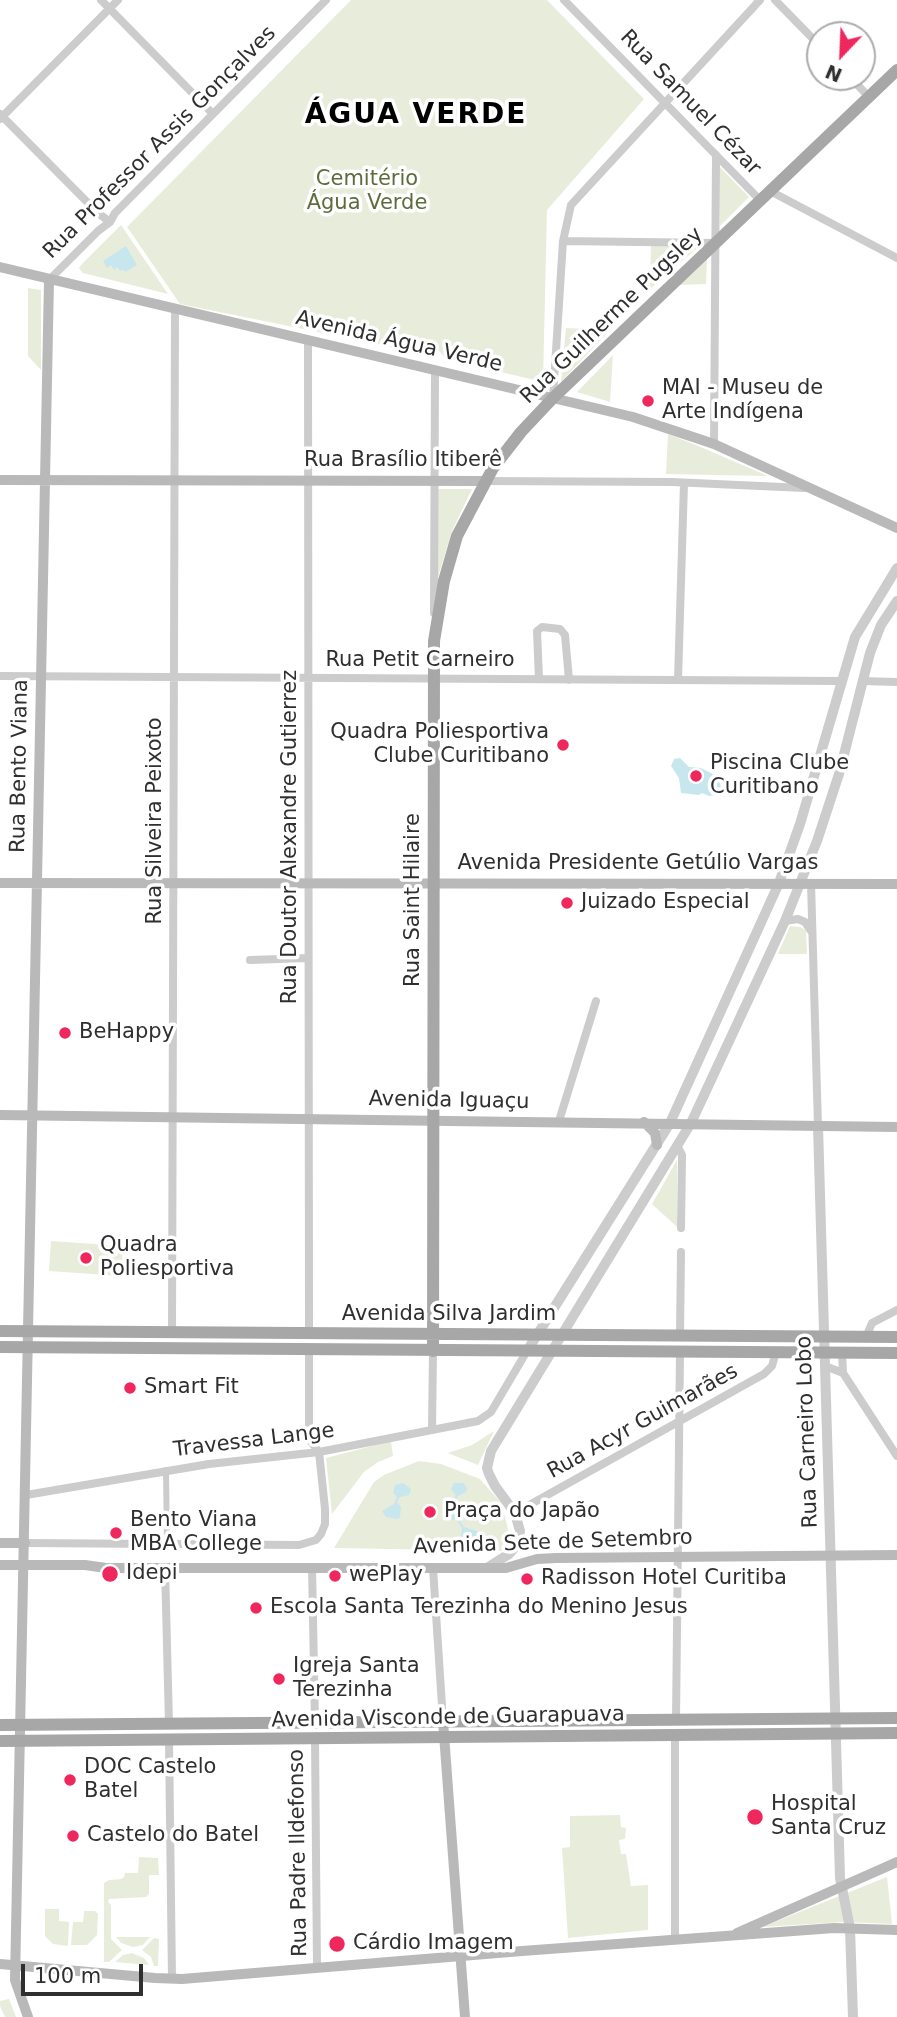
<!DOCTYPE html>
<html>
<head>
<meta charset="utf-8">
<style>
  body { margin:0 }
  #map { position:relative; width:897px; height:2017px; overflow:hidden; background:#fff; font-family:"DejaVu Sans",sans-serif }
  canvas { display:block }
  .north { position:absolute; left:806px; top:21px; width:70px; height:70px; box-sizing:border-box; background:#fff; border:2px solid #acacac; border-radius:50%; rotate:203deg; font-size:19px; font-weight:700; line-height:28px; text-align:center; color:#2f2f2f }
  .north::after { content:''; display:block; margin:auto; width:24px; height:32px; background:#ee285c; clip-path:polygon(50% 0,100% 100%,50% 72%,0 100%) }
  .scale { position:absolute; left:21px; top:1964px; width:122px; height:32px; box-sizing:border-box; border:4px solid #2f2f2f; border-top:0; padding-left:9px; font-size:21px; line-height:24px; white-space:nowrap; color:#2f2f2f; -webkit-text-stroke:5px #fff; paint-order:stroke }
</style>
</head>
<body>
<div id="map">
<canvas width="897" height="2017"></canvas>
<div class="north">N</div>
<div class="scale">100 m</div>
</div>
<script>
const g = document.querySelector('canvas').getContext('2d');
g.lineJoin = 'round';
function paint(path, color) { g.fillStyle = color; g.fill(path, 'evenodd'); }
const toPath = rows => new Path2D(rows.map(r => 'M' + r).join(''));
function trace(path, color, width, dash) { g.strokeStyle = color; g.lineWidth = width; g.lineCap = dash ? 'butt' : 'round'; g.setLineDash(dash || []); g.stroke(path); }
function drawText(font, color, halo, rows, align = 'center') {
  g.font = font + ' "DejaVu Sans",sans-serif'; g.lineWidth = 7; g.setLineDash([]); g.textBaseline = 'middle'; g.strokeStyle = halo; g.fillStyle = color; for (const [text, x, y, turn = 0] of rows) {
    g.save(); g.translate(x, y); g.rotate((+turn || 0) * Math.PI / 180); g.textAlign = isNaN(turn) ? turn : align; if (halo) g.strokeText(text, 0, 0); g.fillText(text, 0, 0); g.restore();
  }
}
paint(toPath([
  [351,0,547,0,644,99,547,210,543,382,446,359,439,351,430,348,417,352,180,304,127,227],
  [719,166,749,197,720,226],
  [121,225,168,294,83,273,81,271,79,268,82,264],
  [703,243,650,289,651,244],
  [707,256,706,284,677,285],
  [28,288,41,290,41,370,28,356],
  [566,328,610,330,561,382],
  [613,355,610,402,577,392],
  [668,434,696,445,768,476,666,474],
  [438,489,472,489,452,531,438,577],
  [790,926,800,927,806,930,807,954,778,954],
  [677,1160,677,1227,652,1204],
  [51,1241,123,1246,121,1276,49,1271],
  [494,1431,478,1465,448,1453,472,1445],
  [391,1441,393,1456,378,1462,364,1472,332,1514,326,1458],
  [419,1461,441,1464,480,1479,502,1504,510,1538,509,1547,502,1551,334,1548,374,1482,384,1475],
  [620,1815,621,1827,626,1828,625,1839,619,1840,620,1848,621,1854,626,1854,631,1886,648,1885,648,1930,568,1938,562,1848,570,1847,570,1816],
  [139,1857,158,1858,159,1875,149,1875,149,1894,146,1897,109,1899,108,1902,111,1905,111,1939,122,1950,109,1962,104,1962,104,1883,109,1880,121,1879,124,1877,125,1873,138,1873],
  [887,1877,892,1924,844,1922,762,1927],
  [45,1909,59,1909,59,1921,69,1922,68,1946,53,1944,45,1936],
  [84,1911,95,1911,98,1914,97,1935,87,1945,71,1945,73,1922,83,1922],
  [116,1937,150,1937,143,1945,133,1947,121,1943],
  [154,1938,159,1939,158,1966,154,1966,151,1957,142,1950],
  [132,1953,144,1958,149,1965,115,1962,123,1955],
  [9,1999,16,2017,5,2017,0,2006,0,2001]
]), '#e8eddb');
paint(toPath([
  [126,246,137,265,125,272,123,269,120,271,117,267,114,270,111,265,107,268,103,261],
  [680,758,689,767,701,768,713,774,720,783,721,788,717,795,709,796,702,793,699,795,681,793,679,778,671,766,674,759],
  [403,1483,411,1489,409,1495,400,1497,397,1502,401,1507,400,1517,398,1519,386,1517,382,1511,394,1504,397,1497,393,1493,395,1485],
  [454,1483,463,1483,467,1488,466,1492,458,1496,452,1506,456,1508,458,1518,464,1527,480,1532,483,1538,475,1549,467,1550,460,1548,462,1528,457,1520,448,1519,442,1512,456,1496,451,1489]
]), '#c7e6ed');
trace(toPath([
  [166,1470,167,1544]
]), '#ccc', 6);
trace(toPath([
  [101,0,213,114],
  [564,0,760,200],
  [775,0,820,46],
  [850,77,869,97],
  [0,114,98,213,110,222],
  [0,119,118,0],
  [770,191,897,258],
  [563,241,716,243],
  [49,280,98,231,110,222,115,213,326,0],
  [308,341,309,1333],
  [553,398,563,241,571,205,760,0],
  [714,444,716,155],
  [485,481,672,482,804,488],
  [434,613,435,371],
  [0,676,840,681],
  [539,679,537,631,542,627,560,629,565,635,569,680],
  [678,680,684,483],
  [862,681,897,682],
  [811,883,818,1126],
  [785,921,798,919,805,922,811,931],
  [250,960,308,958],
  [559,1121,596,1001],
  [678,1147,682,1155,681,1228],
  [172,1332,175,310],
  [680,1336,681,1252],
  [866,1337,872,1323,897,1310],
  [842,1353,843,1373],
  [825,1366,843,1373,897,1456],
  [432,1430,433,1351],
  [26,1495,209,1464,319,1452,478,1421,491,1412,527,1351],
  [515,1513,764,1374,772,1366,776,1352],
  [25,1543,299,1545,316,1540,321,1534,325,1524,325,1509,319,1452,311,1442,309,1431,309,1350],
  [165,1567,169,1724],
  [312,1567,315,1723],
  [433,1568,443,1721],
  [676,1720,680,1352],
  [315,1738,317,1968],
  [169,1740,172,1979],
  [675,1940,675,1735]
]), '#ccc', 8);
trace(toPath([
  [818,1126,840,1878,850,1928,853,2017],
  [527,1351,670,1123,779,883,800,824,855,637,897,568],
  [487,1568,509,1554,516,1546,520,1531,515,1513,495,1486,489,1474,487,1468,491,1451,691,1123,785,921,817,841,839,774,870,653,881,625,897,601]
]), '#ccc', 10);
trace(toPath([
  [0,267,633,417,714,444,897,528],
  [0,480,485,481],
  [0,883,897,884],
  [0,1115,897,1127],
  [644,1122,655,1133,657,1145],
  [0,1543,25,1543],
  [0,1565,85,1565,106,1568,506,1568,537,1559,556,1558,897,1555],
  [443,1721,465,2017],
  [737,1933,897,1862],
  [0,1964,155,1978,182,1979,522,1951,834,1928,897,1930],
  [28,2017,15,1980,49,280]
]), '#b9b9b9', 10);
trace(toPath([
  [0,1331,897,1337],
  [0,1347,897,1353],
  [433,1351,434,641,444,581,457,536,493,468,521,432,553,398,897,70],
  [0,1725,897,1718],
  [0,1741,897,1733]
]), '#a7a7a7', 12);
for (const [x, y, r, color] of [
  [648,401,7,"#ee285c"],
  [563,745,7,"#ee285c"],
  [696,776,7,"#ee285c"],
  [567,903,7,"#ee285c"],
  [65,1033,7,"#ee285c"],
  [86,1258,7,"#ee285c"],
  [130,1388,7,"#ee285c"],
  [430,1512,7,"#ee285c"],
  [116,1533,7,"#ee285c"],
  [110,1574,9,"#ee285c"],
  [335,1576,7,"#ee285c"],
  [527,1579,7,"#ee285c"],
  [256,1608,7,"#ee285c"],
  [279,1679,7,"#ee285c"],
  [70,1780,7,"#ee285c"],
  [755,1817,9,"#ee285c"],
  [73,1836,7,"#ee285c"],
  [337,1944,9,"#ee285c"]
]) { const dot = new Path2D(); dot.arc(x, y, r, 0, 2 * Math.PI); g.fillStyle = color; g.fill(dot); trace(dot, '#fff', 2.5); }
drawText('21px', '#2f2f2f', '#fff', [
  ["Rua Samuel Cézar",690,103,46],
  ["Rua Professor Assis Gonçalves",160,143,-45],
  ["Rua Guilherme Pugsley",612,316,-44],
  ["Avenida Água Verde",399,342,13],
  ["Rua Brasílio Itiberê",403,461],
  ["Rua Petit Carneiro",420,661],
  ["Rua Bento Viana",20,766,-89],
  ["Rua Silveira Peixoto",156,821,-90],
  ["Rua Doutor Alexandre Gutierrez",291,837,-90],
  ["Avenida Presidente Getúlio Vargas",638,864],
  ["Rua Saint Hilaire",414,900,-90],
  ["Avenida Iguaçu",449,1101,1],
  ["Avenida Silva Jardim",449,1315],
  ["Rua Acyr Guimarães",643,1422,-29],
  ["Rua Carneiro Lobo",808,1432,-92],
  ["Travessa Lange",254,1441,-7],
  ["Avenida Sete de Setembro",553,1543,-2],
  ["Avenida Visconde de Guarapuava",448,1718,-1],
  ["Rua Padre Ildefonso",299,1853,-91]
]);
drawText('21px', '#5b6d3a', '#fff', [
  ["Cemitério",367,180],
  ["Água Verde",367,204]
]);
drawText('21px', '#2f2f2f', '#fff', [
  ["MAI - Museu de",662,389],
  ["Arte Indígena",662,413],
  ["Quadra Poliesportiva",549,733,"right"],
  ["Clube Curitibano",549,757,"right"],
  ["Piscina Clube",710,764],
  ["Curitibano",710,788],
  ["Juizado Especial",581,903],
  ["BeHappy",79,1033],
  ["Quadra",100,1246],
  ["Poliesportiva",100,1270],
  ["Smart Fit",144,1388],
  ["Praça do Japão",444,1512],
  ["Bento Viana",130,1521],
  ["MBA College",130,1545],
  ["Idepi",126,1574],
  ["wePlay",349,1576],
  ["Radisson Hotel Curitiba",541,1579],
  ["Escola Santa Terezinha do Menino Jesus",270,1608],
  ["Igreja Santa",293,1667],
  ["Terezinha",293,1691],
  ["DOC Castelo",84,1768],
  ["Batel",84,1792],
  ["Hospital",771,1805],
  ["Santa Cruz",771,1829],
  ["Castelo do Batel",87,1836],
  ["Cárdio Imagem",353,1944]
], 'left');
g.letterSpacing = '2px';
drawText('bold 28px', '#000', '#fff', [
  ["ÁGUA VERDE",416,116]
]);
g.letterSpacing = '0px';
</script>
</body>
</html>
